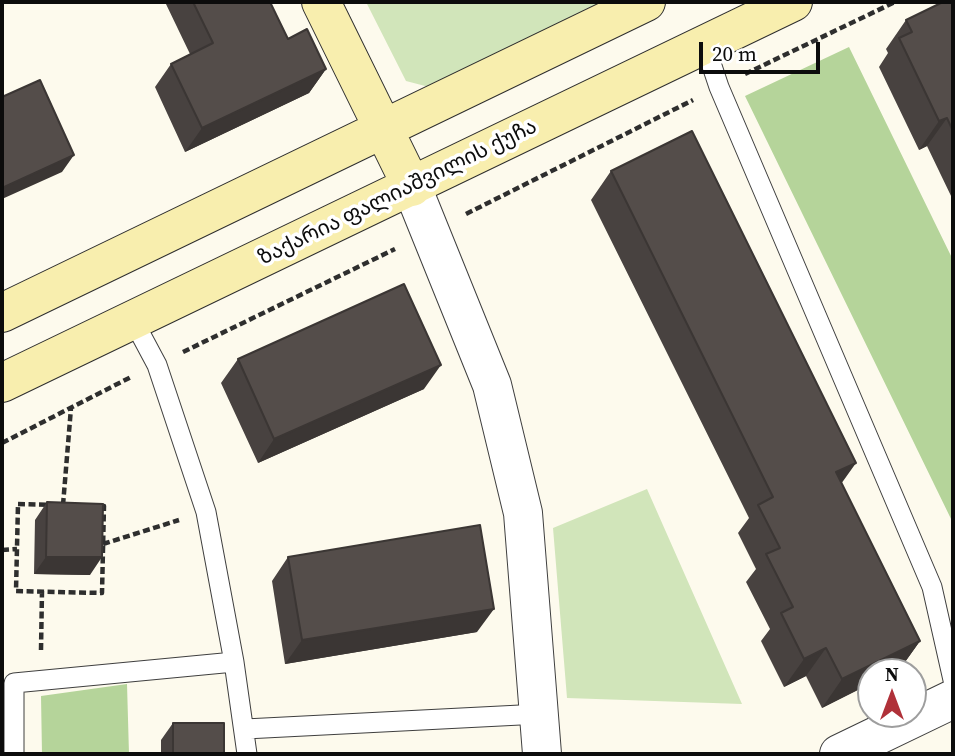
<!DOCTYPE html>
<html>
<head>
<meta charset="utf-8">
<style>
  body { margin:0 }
  #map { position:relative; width:955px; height:756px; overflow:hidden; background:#fdfaed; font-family:"Source Serif 4",serif }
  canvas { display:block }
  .frame { position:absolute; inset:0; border:4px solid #0c0c0c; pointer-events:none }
  .north { position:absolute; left:857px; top:658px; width:70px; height:70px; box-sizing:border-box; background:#fff; border:2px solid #9e9e9e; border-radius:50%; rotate:0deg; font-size:19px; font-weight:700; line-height:28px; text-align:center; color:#0c0c0c }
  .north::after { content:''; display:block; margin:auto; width:24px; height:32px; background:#b03139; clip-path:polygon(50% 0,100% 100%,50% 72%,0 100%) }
  .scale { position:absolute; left:699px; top:42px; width:121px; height:32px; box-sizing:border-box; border:4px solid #0c0c0c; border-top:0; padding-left:9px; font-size:21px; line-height:24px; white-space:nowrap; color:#0c0c0c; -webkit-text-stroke:5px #fff; paint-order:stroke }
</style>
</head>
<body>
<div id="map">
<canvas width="955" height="756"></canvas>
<div class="frame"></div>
<div class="north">N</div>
<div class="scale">20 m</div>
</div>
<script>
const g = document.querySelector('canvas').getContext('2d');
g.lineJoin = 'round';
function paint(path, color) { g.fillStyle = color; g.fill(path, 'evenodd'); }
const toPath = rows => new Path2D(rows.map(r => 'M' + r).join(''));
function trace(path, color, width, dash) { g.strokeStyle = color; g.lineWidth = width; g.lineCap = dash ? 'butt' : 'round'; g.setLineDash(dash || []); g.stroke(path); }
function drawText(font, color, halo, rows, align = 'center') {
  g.font = font + ' "Source Serif 4","Noto Sans Georgian",serif'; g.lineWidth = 7; g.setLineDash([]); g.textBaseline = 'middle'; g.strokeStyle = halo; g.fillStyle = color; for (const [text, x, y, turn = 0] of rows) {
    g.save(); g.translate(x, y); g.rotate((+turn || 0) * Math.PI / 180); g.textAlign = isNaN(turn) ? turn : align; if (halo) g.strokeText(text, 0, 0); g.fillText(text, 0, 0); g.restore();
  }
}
paint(toPath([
  [366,2,606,2,429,87,406,81],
  [647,489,742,704,567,698,553,528]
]), '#d1e5ba');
paint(toPath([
  [849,47,953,260,953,523,745,96],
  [127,684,129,754,42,754,41,696]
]), '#b5d49a');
const lane = toPath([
  [705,45,719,87,932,587,953,680],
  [133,320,157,365,206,512,234,662,247,754],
  [245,729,540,714],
  [14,754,14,683,234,662]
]);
const street = toPath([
  [412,187,492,385,523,513,542,754],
  [839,754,953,699]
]);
const secondary = toPath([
  [321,2,412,187],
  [2,313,646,2],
  [2,383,793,2]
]);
trace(lane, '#3f3f3f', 21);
trace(street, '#3f3f3f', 40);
trace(secondary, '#2e2e2e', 40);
trace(toPath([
  [745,74,895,2],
  [466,214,693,100],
  [183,352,395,249],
  [2,443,131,377],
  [18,504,104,506,102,593,16,591,18,504],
  [63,505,71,408],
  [103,544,179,520],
  [2,550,17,549],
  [41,650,42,591]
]), '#2e2e2e', 4.5, [7, 3.5]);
trace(lane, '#fff', 19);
trace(street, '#fff', 38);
trace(secondary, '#f8eeae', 38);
paint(toPath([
  [165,2,270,2,288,39,326,69,309,93,185,152,155,87,171,64,190,54],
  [953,2,953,197,952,198,927,146,919,150,879,67,888,53,886,49,906,20],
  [611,171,842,484,920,641,900,669,822,708,806,676,784,687,761,641,770,629,746,582,756,569,738,533,749,518,591,200],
  [238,359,424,389,258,463,221,383],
  [47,502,90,575,34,574,35,520],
  [288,557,477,632,285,664,272,581],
  [173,723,224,754,161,754,161,740]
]), '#484240');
paint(toPath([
  [326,69,309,93,185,152,202,128],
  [947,118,927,146,919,150,939,121],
  [74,155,62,172,2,199,2,188],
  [441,365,424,389,258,463,274,439],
  [856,463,836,491,836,472],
  [46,557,102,557,90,575,34,574],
  [494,609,477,632,285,664,302,640],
  [920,641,900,669,894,672,871,672,871,683,822,708,842,679],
  [826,648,806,676,784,687,804,659]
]), '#3b3634');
const building = toPath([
  [193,2,270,2,288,39,307,29,326,69,202,128,171,64,213,43,193,2],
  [943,2,953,2,953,131,947,118,939,121,899,38,912,32,906,20,943,2],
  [40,80,74,155,2,188,2,97,40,80],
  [692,131,856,463,836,472,920,641,842,679,826,648,804,659,781,613,793,607,766,554,780,548,758,505,773,497,611,171,692,131],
  [404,284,441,365,274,439,238,359,404,284],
  [47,502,103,504,102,557,46,557,47,502],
  [480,525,494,609,302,640,288,557,480,525],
  [173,723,224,723,224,754,173,754,173,723]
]);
paint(building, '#544d4a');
trace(building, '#3b3634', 2);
drawText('21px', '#0c0c0c', '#fff', [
  ["ზაქარია ფალიაშვილის ქუჩა",398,193,-26]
]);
</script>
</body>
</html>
